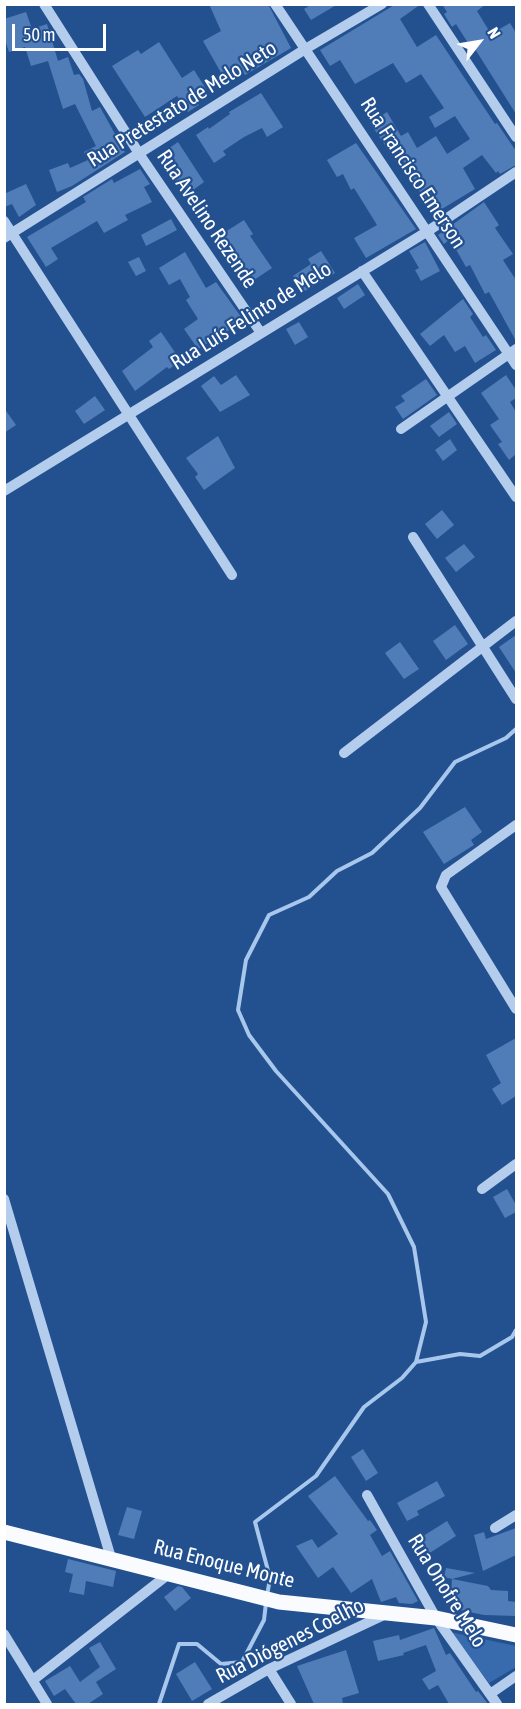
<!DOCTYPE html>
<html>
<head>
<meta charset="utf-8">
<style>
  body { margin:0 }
  #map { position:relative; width:521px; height:1709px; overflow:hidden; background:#235190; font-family:"Asap Condensed",sans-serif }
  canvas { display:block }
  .frame { position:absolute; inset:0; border:6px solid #fff; pointer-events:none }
  .north { position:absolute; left:449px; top:12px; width:60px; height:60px; -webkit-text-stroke:4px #235190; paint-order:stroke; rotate:59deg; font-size:16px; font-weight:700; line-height:24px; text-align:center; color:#fff }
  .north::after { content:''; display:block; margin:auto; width:21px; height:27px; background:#fff; clip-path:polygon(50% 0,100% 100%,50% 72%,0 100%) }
  .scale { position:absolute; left:12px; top:24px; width:94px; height:27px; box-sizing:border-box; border:3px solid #fff; border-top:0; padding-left:8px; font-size:18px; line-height:21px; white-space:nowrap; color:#fff; -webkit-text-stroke:4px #235190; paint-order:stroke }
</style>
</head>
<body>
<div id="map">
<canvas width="521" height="1709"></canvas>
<div class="frame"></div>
<div class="north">N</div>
<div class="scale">50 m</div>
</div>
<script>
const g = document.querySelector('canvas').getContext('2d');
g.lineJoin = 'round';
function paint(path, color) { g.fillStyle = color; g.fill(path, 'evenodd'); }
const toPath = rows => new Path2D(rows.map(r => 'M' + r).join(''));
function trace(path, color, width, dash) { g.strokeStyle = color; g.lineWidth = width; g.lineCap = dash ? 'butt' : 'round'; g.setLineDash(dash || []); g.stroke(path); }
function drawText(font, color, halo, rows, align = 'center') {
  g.font = font + ' "Asap Condensed",sans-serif'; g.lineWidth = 4.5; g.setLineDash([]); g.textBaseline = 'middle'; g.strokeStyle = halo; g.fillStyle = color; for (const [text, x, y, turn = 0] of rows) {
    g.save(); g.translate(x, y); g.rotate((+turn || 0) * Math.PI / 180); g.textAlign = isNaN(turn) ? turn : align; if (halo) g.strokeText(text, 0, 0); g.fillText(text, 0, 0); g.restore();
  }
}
paint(toPath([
  [450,1632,516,1646,516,1667,489,1683]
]), '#376bad');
trace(toPath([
  [416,1362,426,1322,414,1247,388,1194,276,1071,249,1035,238,1010,246,960,269,915,309,897,337,871,372,853,420,808,455,762,506,738,516,729],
  [267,1596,270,1578,255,1522,316,1476,364,1407,402,1378,416,1362,460,1354,480,1356,512,1337,516,1330],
  [159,1704,179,1644,197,1644,221,1664,242,1662,264,1620,266,1603]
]), '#a8c7ed', 4);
paint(toPath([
  [209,4,268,4,291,48,245,75,241,68,224,78,203,41,221,31],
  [312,4,338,4,311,20,304,9],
  [396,4,421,4,400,19,417,47,436,35,495,124,497,123,516,151,516,165,500,174,498,171,496,173,482,155,463,168,475,189,432,215,399,153,393,157,370,123,387,112,401,136,408,132,417,148,436,136,447,154,470,139,455,116,435,128,429,117,444,108,421,74,406,83,393,63,355,84,340,60,330,66,320,50],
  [442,4,486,4,477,11,491,34,510,23,516,33,516,114,470,41,468,43,456,24,452,27,444,14,447,12],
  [26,12,32,29,47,24,58,61,68,57,74,75,79,74,83,79,92,111,100,107,125,152,72,186,57,192,49,170,68,163,70,168,88,160,84,152,96,146,75,104,63,109,48,61,31,66,25,47,9,52,4,37,4,19],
  [159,42,182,78,194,70,206,89,193,97,199,105,188,112,177,96,145,117,112,66,138,50,141,54],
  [261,93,283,127,267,137,262,128,244,137,223,151,226,155,214,163,196,135,208,127,209,129,230,114,229,112],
  [178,142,204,182,185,196,167,169,174,165,165,151],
  [356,143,416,229,366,258,354,238,377,225,354,188,351,190,343,174,337,177,327,160],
  [140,169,150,184,144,187,152,202,125,215,128,220,104,233,97,221,51,248,58,259,46,267,27,237,86,202,83,197,112,179,114,183],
  [26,184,36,205,19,217,12,204,4,207,4,194],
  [484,202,499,225,495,228,513,254,503,260,516,280,516,341,489,292,485,294,470,265,466,267,450,239,444,244,438,235],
  [171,219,177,230,146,246,141,235],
  [244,220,253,234,250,236,272,268,254,280,222,234],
  [425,242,440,271,421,281,415,270,419,268,409,251],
  [321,251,335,273,303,292,293,276,311,264,308,259],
  [185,252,206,288,216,282,244,321,198,349,184,329,198,319,186,300,190,297,180,279,169,285,159,268],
  [139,257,146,271,136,276,128,262],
  [358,284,365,295,344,309,337,298],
  [463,299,473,314,470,317,483,337,486,335,496,350,475,363,465,346,455,352,444,335,430,346,420,334],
  [299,322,308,337,295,345,286,329],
  [161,332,181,361,169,369,167,367,135,391,122,371,153,347,149,341],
  [236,375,250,395,220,412,201,386,214,376,221,385],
  [506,375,516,390,516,398,510,402,516,412,516,454,509,460,498,444,502,442,490,425,499,419,481,393],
  [426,379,437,395,403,419,395,407,405,401,401,396],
  [95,396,105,410,84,424,75,411],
  [4,408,16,425,4,433],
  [449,412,457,424,439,437,430,426],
  [218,436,235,468,204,490,195,477,198,474,186,458],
  [450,439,457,450,443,461,435,450],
  [442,510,454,525,437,539,425,524],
  [464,544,475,557,456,572,445,558],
  [455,625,468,644,446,660,433,641],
  [516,635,516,673,499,647],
  [400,642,419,669,404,679,385,653],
  [465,807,482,832,471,840,474,845,444,864,423,832],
  [516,1038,516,1096,502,1105,492,1089,501,1083,486,1055],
  [507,1189,516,1205,516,1212,505,1218,493,1197],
  [363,1449,378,1473,366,1481,351,1457],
  [335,1476,368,1521,370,1520,377,1530,370,1535,382,1556,390,1551,418,1601,412,1604,399,1603,396,1597,381,1602,372,1579,351,1593,333,1567,318,1578,296,1546,312,1539,318,1548,338,1534,308,1496],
  [437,1481,445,1496,417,1511,419,1515,407,1521,397,1503],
  [127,1507,142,1511,134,1539,118,1535],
  [447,1521,456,1536,425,1556,420,1547,415,1550,408,1540,418,1534,420,1538],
  [516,1528,516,1555,483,1571,474,1535,484,1532,486,1539],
  [68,1559,116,1571,113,1587,86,1581,84,1595,69,1592,73,1574,65,1572],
  [446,1568,475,1573,452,1579,488,1586,491,1590,508,1591,508,1601,516,1602,516,1616,484,1615,450,1608,452,1579,444,1577],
  [178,1586,182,1587,191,1598,175,1611,164,1597],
  [434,1628,446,1655,450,1653,476,1692,478,1691,488,1704,449,1704,438,1685,429,1690,422,1679,436,1671,426,1645,403,1653,404,1655,378,1661,373,1641,399,1635,400,1640],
  [100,1642,116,1669,96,1682,103,1694,88,1704,76,1704,65,1689,54,1696,45,1681,70,1666,80,1682,100,1667,89,1648],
  [346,1650,359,1693,342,1698,343,1704,314,1704,297,1666],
  [195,1662,212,1689,192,1701,176,1674]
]), '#507db8');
trace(toPath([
  [44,4,140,155,261,333],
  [275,4,516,365],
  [428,4,516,137],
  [4,221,232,575],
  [4,238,307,48,382,4],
  [362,271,516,497],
  [401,429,516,349],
  [4,491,428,231,516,172],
  [413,537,516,699],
  [344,753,516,621],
  [516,825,446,875,441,887,516,1009],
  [482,1189,516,1164],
  [4,1199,111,1558],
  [367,1495,436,1618,497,1704],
  [495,1528,516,1515],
  [4,1634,47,1704],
  [269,1669,291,1704],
  [33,1680,170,1573],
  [490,1694,516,1676],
  [208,1704,269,1669,386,1614]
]), '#b4cdec', 10);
trace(toPath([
  [4,1532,279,1602,436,1618,516,1635]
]), '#f9fbff', 15);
drawText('21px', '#fff', '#235190', [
  ["Rua Pretestato de Melo Neto",182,104,-32],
  ["Rua Francisco Emerson",413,173,57],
  ["Rua Avelino Rezende",207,219,56],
  ["Rua Luís Felinto de Melo",251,316,-32],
  ["Rua Enoque Monte",224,1564,14],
  ["Rua Onofre Melo",447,1591,58],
  ["Rua Diógenes Coelho",290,1641,-27]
]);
</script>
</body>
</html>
